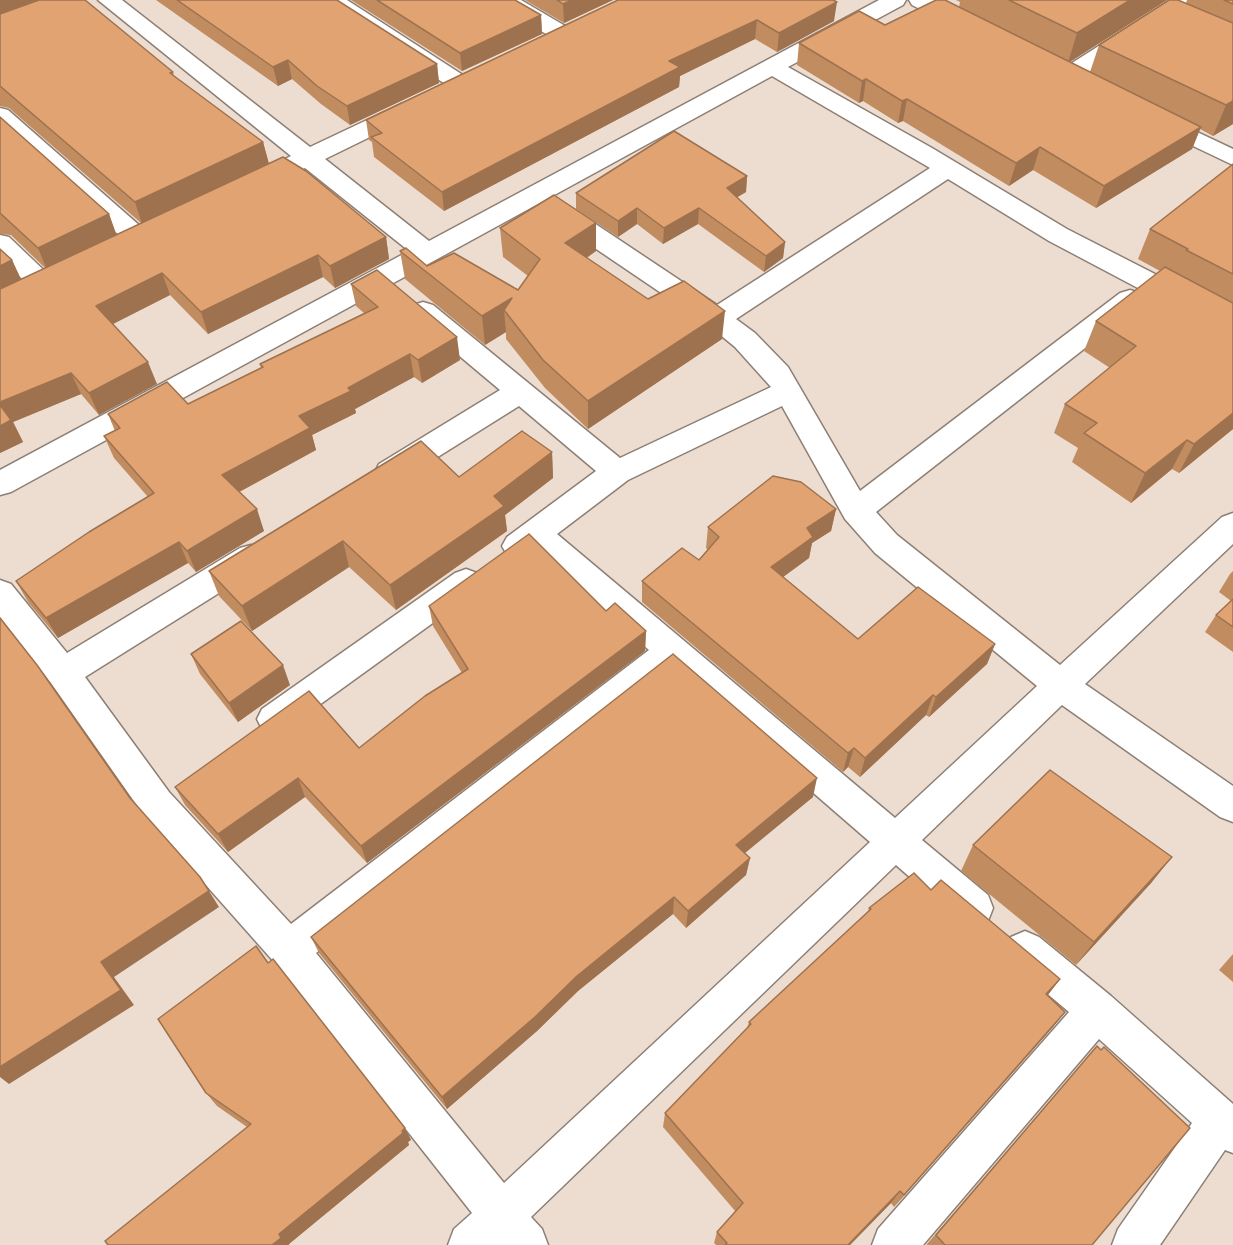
<!DOCTYPE html>
<html>
<head>
<meta charset="utf-8">
<style>
  body { margin:0 }
  canvas { display:block; background:#edddd1 }
</style>
</head>
<body>
<canvas width="1233" height="1245"></canvas>
<script>
const g = document.querySelector('canvas').getContext('2d');
g.lineJoin = 'round';
const toPath = rows => new Path2D(rows.map(r => 'M' + r).join(''));
function trace(path, color, width, dash) { g.strokeStyle = color; g.lineWidth = width; g.lineCap = dash ? 'butt' : 'round'; g.setLineDash(dash || []); g.stroke(path); }
function paint(path, color) { g.fillStyle = color; g.fill(path, 'evenodd'); }
const minor = toPath([
  [98,0,122,0,310,147,401,104,409,102,417,104,421,109,417,114,325,159,429,241,879,0,906,0,903,5,788,67,932,148,1067,229,1233,314,1233,335,1223,333,1049,241,948,179,736,319,755,333,788,367,860,491,1120,293,1130,290,1140,293,1144,299,1140,305,876,512,897,535,1060,665,1222,517,1233,513,1233,544,1085,684,1233,786,1233,822,1220,817,1062,705,922,840,988,895,993,908,988,921,974,926,960,921,896,865,531,1217,542,1229,548,1245,448,1245,454,1229,472,1213,275,963,143,814,51,683,0,617,0,580,11,584,67,653,240,548,251,545,262,548,267,557,262,566,85,677,169,792,291,924,649,650,534,551,518,558,507,555,502,546,507,537,596,471,519,406,401,480,390,483,379,480,375,472,379,464,500,390,413,317,409,311,413,305,423,302,433,305,620,458,771,387,735,347,707,324,549,217,545,211,549,205,558,203,567,205,717,305,930,168,772,76,11,492,0,495,0,470,409,251,305,168,264,188,255,191,246,188,243,183,246,178,291,156,98,0],
  [782,406,845,519,875,553,1037,686,895,818,557,534,628,480,782,406],
  [673,671,870,842,504,1183,316,953,673,671],
  [321,0,347,0,469,79,473,84,469,89,461,91,453,89,324,5,321,0],
  [495,0,521,0,572,30,575,35,572,40,564,42,556,40,498,5,495,0],
  [909,0,937,0,977,20,980,25,977,30,969,32,961,30,912,5,909,0],
  [1171,0,1197,0,1194,5,1077,80,1069,82,1061,80,1058,75,1061,70,1171,0],
  [0,108,8,110,148,233,152,239,148,245,139,247,130,245,0,128,0,108],
  [1157,113,1233,149,1233,165,1149,125,1145,120,1149,115,1157,113],
  [0,235,9,237,53,279,57,285,53,291,44,294,35,291,0,258,0,235],
  [466,569,477,573,482,582,477,591,286,729,274,734,262,729,257,719,262,709,455,573,466,569],
  [1025,931,1039,937,1111,996,1233,1104,1233,1153,1225,1150,1160,1245,1112,1245,1118,1229,1192,1123,1099,1039,923,1245,872,1245,878,1229,1069,1012,1011,963,1005,950,1011,937,1025,931]
]);
trace(minor, '#8d7f74', 3);
paint(minor, '#fff');
paint(toPath([
  [0,0,173,72,174,76,263,142,269,164,386,237,389,259,335,288,323,277,208,334,170,295,113,324,157,384,99,415,81,394,13,422,23,442,0,453,12,260,21,279,45,268,11,235,0,234,0,117,109,214,116,235,141,223,9,108,0,106],
  [156,0,337,0,437,64,439,83,350,125,321,104,292,79,278,86],
  [351,0,515,0,541,15,542,34,462,71],
  [525,0,613,0,564,23],
  [618,0,834,21,777,52,755,39,680,76,679,87,444,211,374,157,372,142,369,140,366,120],
  [956,0,1167,0,1070,62,1090,72,1099,45,1186,3,1187,0,1233,0,1233,124,1213,136,1200,129,1192,149,1096,208,1033,170,1009,186,903,121,898,123,863,101,859,103,797,65,799,43,885,25,959,7,960,2],
  [1233,164,1233,429,1179,473,1172,469,1131,503,1072,462,1078,448,1054,433,1065,404,1110,368,1084,351,1096,321,1160,271,1138,259,1150,229],
  [747,176,746,192,737,197,785,242,783,258,764,272,698,224,663,244,637,224,618,237,576,209,576,193],
  [596,223,596,251,587,258,648,299,722,339,588,429,545,388,506,339,506,332,485,345,405,279,400,251,427,266,518,290,528,276,503,257,500,228],
  [351,284,460,360,422,383,414,377,355,409,356,413,312,435,316,450,239,492,264,531,196,572,188,563,58,638,28,602,16,581,148,497,114,458,104,436,115,431,108,414,188,404,261,368,260,364,364,313,356,306],
  [552,452,553,478,505,515,507,531,396,610,349,567,252,631,219,596,209,571,459,477],
  [836,509,831,531,812,543,809,558,783,577,858,639,995,644,987,664,929,717,926,715,860,777,848,767,843,772,642,602,642,581,699,560,708,550,706,548,708,527],
  [1233,571,1233,652,1205,632,1216,615,1231,601,1219,592,1230,574],
  [429,606,606,611,646,631,645,651,367,863,305,797,228,852,185,805,175,787,359,748,462,673,433,626],
  [191,654,290,685,238,722,200,674],
  [813,797,744,853,750,858,746,875,686,928,673,914,578,991,537,1031,447,1109,319,953,311,937],
  [973,845,1152,882,1076,965,961,871],
  [931,890,1060,979,1048,995,1065,1012,1052,1028,894,1207,891,1203,850,1245,716,1245,714,1243,717,1232,736,1212,663,1127,665,1113,747,1028,749,1022,868,912,869,908],
  [1233,954,1233,982,1219,970],
  [268,963,405,1128,411,1140,408,1142,409,1145,289,1244,289,1245,108,1245,247,1127,217,1106,206,1093],
  [1097,1046,1092,1245,927,1245,927,1244]
]), '#c28c61');
paint(toPath([
  [0,0,52,0,0,20],
  [572,0,613,0,564,23,563,4],
  [1130,0,1167,0,1068,63,1077,33],
  [837,2,834,21,777,52,779,33],
  [541,15,542,34,462,71,460,53],
  [757,20,755,39,680,76,679,87,444,211,442,192,669,61],
  [288,60,292,79,278,86,273,67],
  [437,64,439,83,350,125,347,106],
  [866,79,863,101,859,103,862,81],
  [907,99,903,121,898,123,902,101],
  [1233,101,1233,124,1213,136,1226,105],
  [1201,127,1192,149,1096,208,1104,186],
  [263,142,269,164,142,224,135,202],
  [1040,147,1033,170,1009,186,1016,163],
  [747,176,746,192,726,204,727,188],
  [637,208,637,224,618,237,618,221],
  [699,208,698,224,663,244,664,228],
  [109,214,117,236,47,270,38,248],
  [596,223,596,251,566,271,565,243],
  [386,237,389,259,335,288,330,266],
  [785,242,783,258,764,272,766,256],
  [318,255,323,277,208,334,201,312],
  [12,260,22,282,0,293,0,266],
  [162,273,170,295,105,328,96,306],
  [512,298,504,310,506,332,485,345,482,316],
  [725,311,722,339,588,429,588,401],
  [457,337,460,360,422,383,418,360],
  [410,354,414,377,355,409,356,413,312,435,316,450,230,497,222,475,299,416,348,388],
  [148,362,157,384,99,415,89,393],
  [71,373,81,394,13,422,23,442,0,453,0,402],
  [1233,413,1233,429,1179,473,1194,444],
  [1187,440,1172,469,1131,503,1145,473],
  [552,452,553,478,505,515,507,531,396,610,390,585,494,496],
  [257,509,264,531,196,572,187,551],
  [836,509,831,531,812,543,809,558,768,588,771,567,807,528],
  [343,541,349,567,252,631,242,606],
  [179,542,188,563,58,638,46,618],
  [646,631,645,651,367,863,361,846],
  [995,644,987,664,929,717,936,697],
  [283,665,290,685,238,722,229,703],
  [933,695,926,715,860,777,865,758],
  [854,748,848,767,843,772,848,753],
  [298,778,305,797,228,852,218,834],
  [817,778,813,797,733,863,736,845],
  [1172,857,1152,882,1076,965,1094,942],
  [750,858,746,875,686,928,688,911],
  [209,891,219,907,114,977,134,1005,9,1084,0,1077,0,1067,101,962],
  [674,897,673,914,578,991,537,1031,447,1109,442,1097,577,976],
  [1060,979,1047,996,1046,994],
  [1065,1012,1052,1028,894,1207,904,1195],
  [405,1128,411,1140,408,1142,409,1145,289,1244,289,1245,272,1245,279,1234],
  [900,1191,891,1203,850,1245,848,1245]
]), '#9e724f');
const building = toPath([
  [39,0,85,0,173,72,170,73,263,142,135,202,0,86,0,14,39,0],
  [177,0,337,0,437,64,347,106,317,86,288,60,273,67,177,0],
  [377,0,515,0,541,15,460,53,377,0],
  [557,0,572,0,563,4,557,0],
  [618,0,833,0,837,2,779,33,757,20,669,61,680,67,442,192,371,137,382,133,366,120,618,0],
  [936,0,945,0,1201,127,1104,186,1040,147,1016,163,907,99,902,101,866,79,862,81,799,43,859,11,885,25,936,0],
  [1009,0,1130,0,1077,33,1009,0],
  [1169,0,1178,0,1233,23,1233,101,1226,105,1099,45,1169,0],
  [1224,0,1233,0,1233,4,1224,0],
  [0,117,109,214,38,248,0,213,0,117],
  [674,131,747,176,727,188,785,242,766,256,699,208,664,228,637,208,618,221,576,193,674,131],
  [283,157,306,171,386,237,330,266,318,255,201,312,162,273,96,306,148,362,89,393,71,373,0,402,0,289,283,157],
  [1233,164,1233,274,1186,250,1188,249,1150,229,1233,164],
  [554,195,596,223,565,243,648,299,684,281,725,311,588,401,543,360,504,310,512,298,482,316,400,251,406,248,427,266,454,253,518,290,540,259,500,228,554,195],
  [0,249,12,260,0,266,0,249],
  [1165,267,1233,303,1233,413,1194,444,1187,440,1145,473,1084,433,1097,423,1065,404,1136,346,1096,321,1165,267],
  [377,270,457,337,418,360,410,354,348,388,351,391,299,416,310,428,222,475,257,509,187,551,179,542,46,618,16,581,89,532,154,493,104,436,120,428,108,414,167,382,188,404,263,367,260,364,378,307,351,284,377,270],
  [0,405,11,420,0,426,0,405],
  [522,431,552,452,494,496,504,506,390,585,343,541,242,606,209,571,421,441,459,477,522,431],
  [773,476,801,482,836,509,807,528,813,537,771,567,858,639,918,587,995,644,936,697,933,695,865,758,854,748,848,753,642,581,682,548,699,560,719,537,708,527,773,476],
  [529,534,606,611,615,603,646,631,361,846,298,778,218,834,175,787,309,691,359,748,425,696,468,669,429,606,529,534],
  [1233,599,1233,627,1216,615,1233,599],
  [0,618,37,665,130,798,200,877,209,891,101,962,121,990,0,1067,0,618],
  [241,621,283,665,229,703,191,654,241,621],
  [673,654,817,778,736,845,750,858,688,911,674,897,577,976,535,1017,442,1097,311,937,673,654],
  [1050,770,1172,857,1094,942,973,845,1050,770],
  [914,873,931,890,941,880,1060,979,1046,994,1065,1012,904,1195,900,1191,848,1245,725,1245,727,1243,717,1232,743,1203,665,1113,751,1024,749,1022,871,909,869,908,914,873],
  [256,946,268,963,273,959,405,1128,402,1131,403,1133,279,1234,281,1238,272,1245,108,1245,105,1241,251,1124,206,1093,158,1019,256,946],
  [1097,1046,1101,1050,1104,1047,1190,1128,1092,1245,945,1245,936,1235,1097,1046]
]);
paint(building, '#e1a371');
trace(building, '#9e724f', 1.5);
</script>
</body>
</html>
